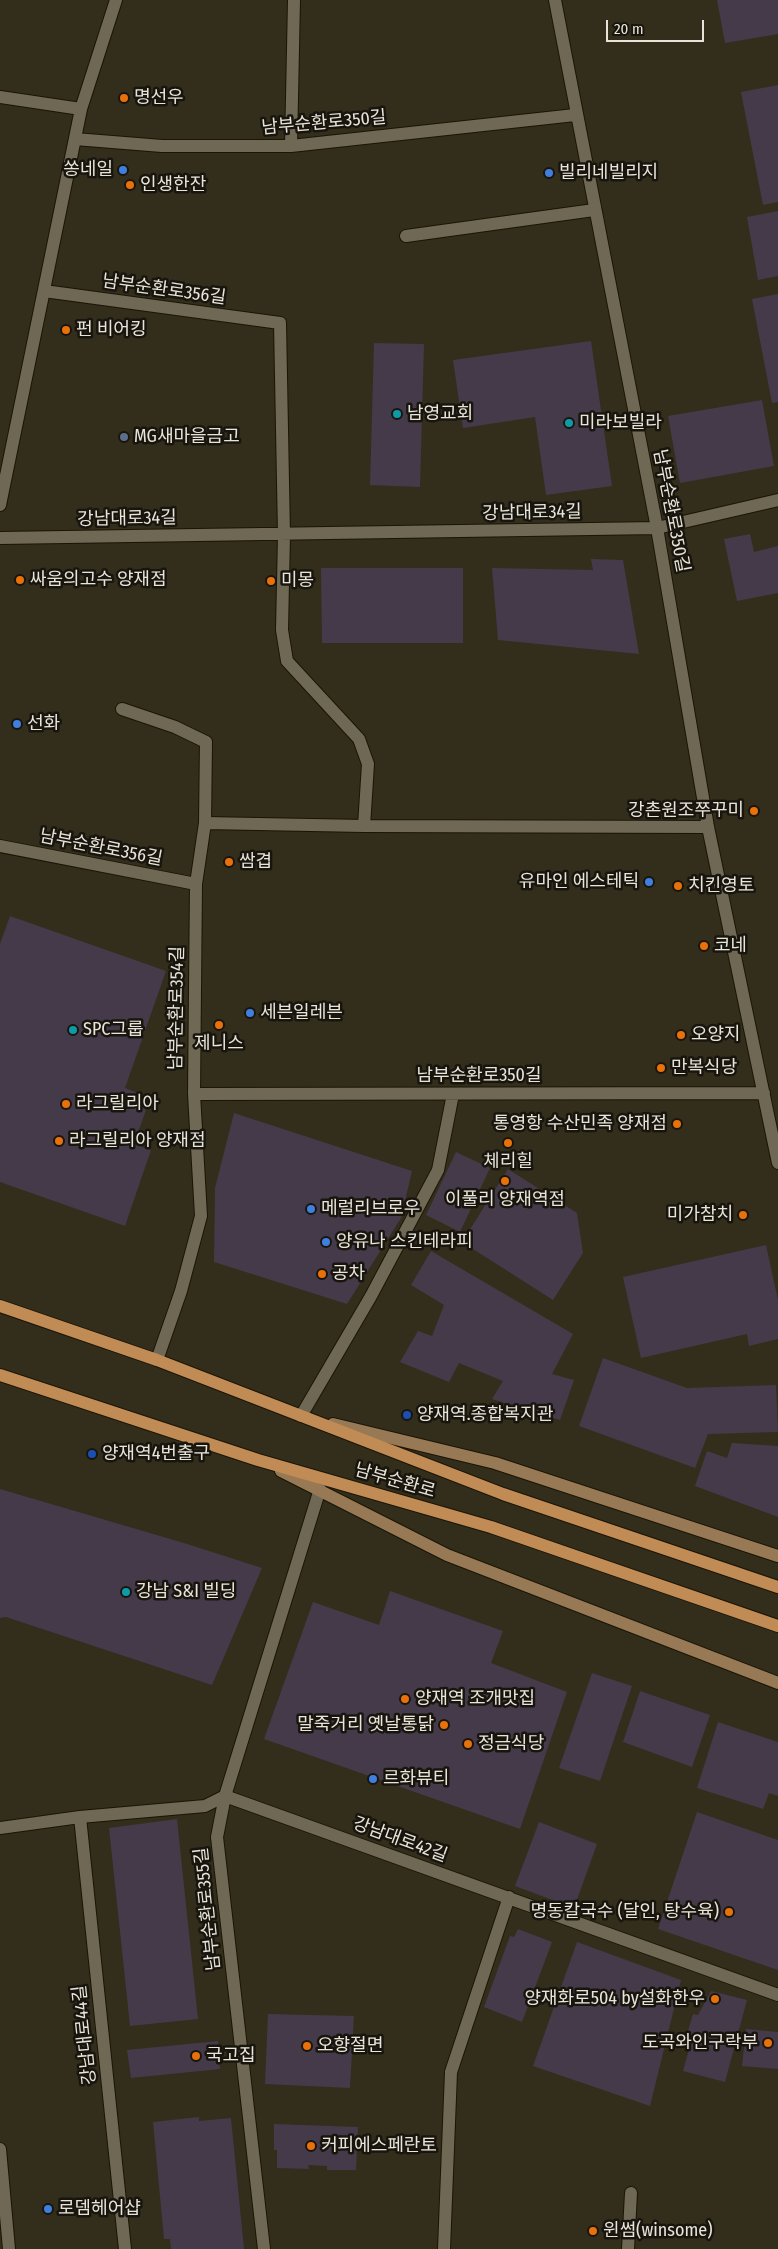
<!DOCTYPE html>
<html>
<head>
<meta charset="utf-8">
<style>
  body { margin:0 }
  #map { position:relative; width:778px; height:2249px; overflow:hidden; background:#332d1b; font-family:"Fira Sans Condensed",sans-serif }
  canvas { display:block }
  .scale { position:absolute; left:606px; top:20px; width:98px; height:22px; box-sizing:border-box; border:2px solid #e8e4d9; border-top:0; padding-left:6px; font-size:15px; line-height:18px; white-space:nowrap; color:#e8e4d9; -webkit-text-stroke:4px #18150e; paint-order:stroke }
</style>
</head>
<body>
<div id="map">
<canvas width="778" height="2249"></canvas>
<div class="scale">20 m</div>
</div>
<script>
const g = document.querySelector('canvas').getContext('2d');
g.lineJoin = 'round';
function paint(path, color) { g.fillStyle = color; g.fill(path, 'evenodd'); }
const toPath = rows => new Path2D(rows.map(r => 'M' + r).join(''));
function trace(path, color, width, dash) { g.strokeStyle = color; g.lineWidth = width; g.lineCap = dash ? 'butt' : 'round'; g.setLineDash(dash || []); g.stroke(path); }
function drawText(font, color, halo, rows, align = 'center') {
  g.font = font + ' "Fira Sans Condensed","Noto Sans KR",sans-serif'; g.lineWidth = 5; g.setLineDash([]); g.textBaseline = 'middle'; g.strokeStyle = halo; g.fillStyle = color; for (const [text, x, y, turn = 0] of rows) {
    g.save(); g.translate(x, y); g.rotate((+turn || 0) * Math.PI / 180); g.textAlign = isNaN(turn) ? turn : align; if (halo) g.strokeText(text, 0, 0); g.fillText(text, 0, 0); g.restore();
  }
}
paint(toPath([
  [717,0,778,0,778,34,725,43],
  [778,85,778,202,763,205,741,92],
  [778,211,778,276,758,280,747,217],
  [778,294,778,402,772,403,752,299],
  [591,341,612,486,546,495,535,417,463,428,453,360],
  [374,343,424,344,420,487,370,485],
  [762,400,774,466,680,483,668,416],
  [750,534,754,552,778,546,778,593,737,601,724,539],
  [591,559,623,560,639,654,498,640,492,568,593,570],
  [321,568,463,568,463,643,322,643],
  [10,916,166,971,125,1088,150,1098,134,1144,151,1150,125,1226,0,1182,0,944],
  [234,1113,412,1171,401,1218,347,1304,214,1262,215,1188],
  [456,1152,490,1168,460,1232,426,1215],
  [508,1169,577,1213,583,1253,553,1300,462,1242],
  [766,1245,778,1300,778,1339,749,1346,747,1334,641,1358,623,1277],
  [431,1251,573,1334,552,1374,574,1380,560,1420,492,1399,503,1381,459,1363,449,1382,400,1362,418,1331,432,1336,444,1305,411,1285],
  [603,1358,687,1388,776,1385,778,1432,708,1434,695,1468,579,1426],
  [732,1443,778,1446,778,1517,695,1486,707,1451,727,1458],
  [0,1489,184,1543,262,1568,212,1685,6,1617,0,1618],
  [390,1591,503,1631,491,1663,567,1692,520,1829,264,1739,313,1602,379,1625],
  [592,1673,632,1686,600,1781,559,1768],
  [640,1691,710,1715,692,1767,623,1742],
  [718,1722,778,1742,778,1796,769,1793,763,1809,697,1788],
  [697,1812,778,1840,778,1970,658,1929],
  [177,1819,198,2019,130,2026,109,1828],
  [539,1822,597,1844,574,1908,515,1886],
  [518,1929,552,1942,522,2022,484,2007,510,1936,514,1937],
  [577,1942,681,1980,650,2106,533,2066],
  [711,1991,747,2000,725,2082,683,2071,692,2039,686,2037,693,2014,698,2015],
  [268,2014,354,2016,350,2088,265,2084],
  [746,2029,778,2032,778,2069,742,2066],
  [218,2041,220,2069,131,2078,127,2050],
  [199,2117,199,2121,231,2118,244,2249,171,2249,170,2239,164,2239,153,2122],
  [274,2124,358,2127,356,2170,327,2170,327,2166,308,2165,309,2169,277,2168,277,2150,274,2150]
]), '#453a4a');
const service = toPath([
  [406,236,594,210],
  [122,709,175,727,206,742,205,823],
  [628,2249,631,2193]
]);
const minor = toPath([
  [555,0,657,528,708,827,778,1163],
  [0,97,81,109],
  [75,139,162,146,291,146,575,115],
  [291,146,294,0],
  [44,291,280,323,284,535,282,630,287,661,359,739,368,764,364,826],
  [0,505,81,109,116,0],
  [0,538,657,528,778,500],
  [0,846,196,884],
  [194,1094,764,1093],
  [157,1360,181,1291,201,1216,194,1094,196,884,205,823,364,826,708,827],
  [301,1416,371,1296,438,1170,453,1094],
  [80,1817,125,2249],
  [0,1828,80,1817,205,1806,225,1796,778,1995],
  [0,2149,9,2249],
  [264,2249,217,1837,225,1796,320,1489],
  [444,2249,451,2072,509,1897]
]);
const secondary = toPath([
  [333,1424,495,1463,778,1556],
  [281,1471,447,1555,778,1683]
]);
const primary = toPath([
  [0,1306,157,1360,503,1494,778,1587],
  [0,1375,258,1460,491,1527,778,1626]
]);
trace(service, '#1b1505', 14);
trace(minor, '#1b1505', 14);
trace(secondary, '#1b1505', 14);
trace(primary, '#1b1505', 14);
trace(service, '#6f6855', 12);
trace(minor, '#6f6855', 12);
trace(secondary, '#987955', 12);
trace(primary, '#c18b55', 12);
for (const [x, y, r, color] of [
  [124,98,5,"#e8710a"],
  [123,170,5,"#3f7fe0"],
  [549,173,5,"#3f7fe0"],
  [130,185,5,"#e8710a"],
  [66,330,5,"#e8710a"],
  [397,414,5,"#0f9aa8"],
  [569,423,5,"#0f9aa8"],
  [124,437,5,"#5c6f8a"],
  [20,580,5,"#e8710a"],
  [271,581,5,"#e8710a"],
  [17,724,5,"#3f7fe0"],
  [754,811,5,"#e8710a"],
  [229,862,5,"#e8710a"],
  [649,882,5,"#3f7fe0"],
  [678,886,5,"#e8710a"],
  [704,946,5,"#e8710a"],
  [250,1013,5,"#3f7fe0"],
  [219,1025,5,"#e8710a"],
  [73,1030,5,"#0f9aa8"],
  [681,1035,5,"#e8710a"],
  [661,1068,5,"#e8710a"],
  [66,1104,5,"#e8710a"],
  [677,1124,5,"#e8710a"],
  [59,1141,5,"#e8710a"],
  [508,1143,5,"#e8710a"],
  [505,1181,5,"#e8710a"],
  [311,1209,5,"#3f7fe0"],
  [743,1215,5,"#e8710a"],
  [326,1242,5,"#3f7fe0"],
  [322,1274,5,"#e8710a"],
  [407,1415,5,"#1a4fb4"],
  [92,1454,5,"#1a4fb4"],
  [126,1592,5,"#0f9aa8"],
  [405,1699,5,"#e8710a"],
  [444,1725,5,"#e8710a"],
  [468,1744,5,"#e8710a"],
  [373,1779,5,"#3f7fe0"],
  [729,1912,5,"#e8710a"],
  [715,1999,5,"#e8710a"],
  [768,2043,5,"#e8710a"],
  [307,2046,5,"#e8710a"],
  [196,2056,5,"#e8710a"],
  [311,2146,5,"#e8710a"],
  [48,2209,5,"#3f7fe0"],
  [593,2231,5,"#e8710a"]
]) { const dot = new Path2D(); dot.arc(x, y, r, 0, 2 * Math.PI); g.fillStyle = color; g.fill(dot); trace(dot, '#18150e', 2); }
drawText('18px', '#e8e4d9', '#18150e', [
  ["명선우",134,98],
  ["쏭네일",113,170,"right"],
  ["빌리네빌리지",559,173],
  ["인생한잔",140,185],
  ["펀 비어킹",76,330],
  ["남영교회",407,414],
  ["미라보빌라",579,423],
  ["MG새마을금고",134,437],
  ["싸움의고수 양재점",30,580],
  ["미몽",281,581],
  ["선화",27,724],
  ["강촌원조쭈꾸미",744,811,"right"],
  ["쌈겹",239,862],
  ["유마인 에스테틱",639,882,"right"],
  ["치킨영토",688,886],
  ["코네",714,946],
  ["세븐일레븐",260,1013],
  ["SPC그룹",83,1030],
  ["오양지",691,1035],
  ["제니스",219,1044,"center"],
  ["만복식당",671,1068],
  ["라그릴리아",76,1104],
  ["통영항 수산민족 양재점",667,1124,"right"],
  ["라그릴리아 양재점",69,1141],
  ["체리힐",508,1162,"center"],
  ["이풀리 양재역점",505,1200,"center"],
  ["메럴리브로우",321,1209],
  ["미가참치",733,1215,"right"],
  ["양유나 스킨테라피",336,1242],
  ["공차",332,1274],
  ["양재역.종합복지관",417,1415],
  ["양재역4번출구",102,1454],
  ["강남 S&I 빌딩",136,1592],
  ["양재역 조개맛집",415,1699],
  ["말죽거리 옛날통닭",434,1725,"right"],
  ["정금식당",478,1744],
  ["르화뷰티",383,1779],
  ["명동칼국수 (달인, 탕수육)",719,1912,"right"],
  ["양재화로504 by설화한우",705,1999,"right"],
  ["도곡와인구락부",758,2043,"right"],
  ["오향절면",317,2046],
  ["국고집",206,2056],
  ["커피에스페란토",321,2146],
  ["로뎀헤어샵",58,2209],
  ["윈썸(winsome)",603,2231]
], 'left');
drawText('18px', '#e8e4d9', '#18150e', [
  ["남부순환로350길",324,123,-5],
  ["남부순환로356길",164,290,8],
  ["남부순환로350길",671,511,79],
  ["강남대로34길",532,513,-1],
  ["강남대로34길",127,519,-1],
  ["남부순환로356길",101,848,11],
  ["남부순환로354길",177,1008,-89],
  ["남부순환로350길",479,1076],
  ["남부순환로",395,1481,16],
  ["강남대로42길",400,1840,20],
  ["남부순환로355길",208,1909,-96],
  ["강남대로44길",85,2035,-96]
]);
</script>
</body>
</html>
